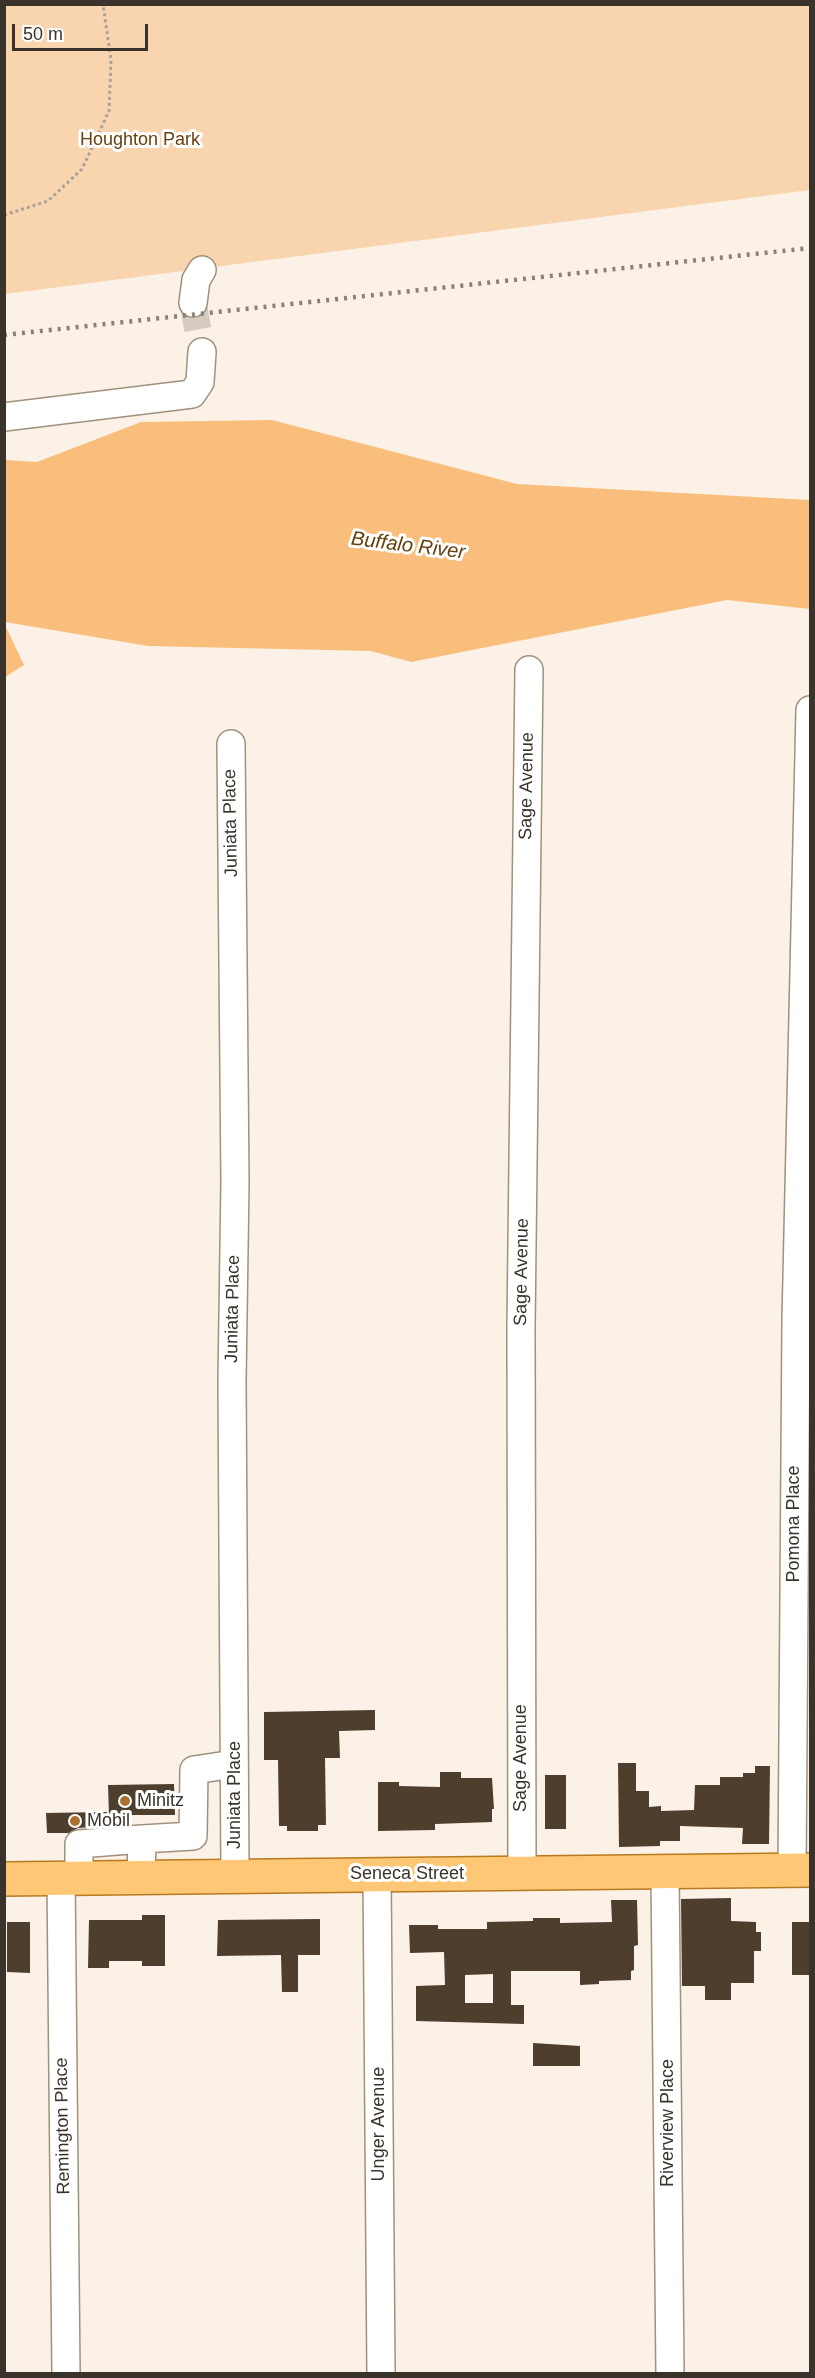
<!DOCTYPE html>
<html>
<head>
<meta charset="utf-8">
<style>
  body { margin:0 }
  #map { position:relative; width:815px; height:2378px; overflow:hidden; background:#fcf1e6; font-family:Arial,sans-serif }
  canvas { display:block }
  .frame { position:absolute; inset:0; border:6px solid #3a332c; pointer-events:none }
  .scale { position:absolute; left:12px; top:24px; width:136px; height:27px; box-sizing:border-box; border:3px solid #3a332c; border-top:0; padding-left:8px; font-size:18px; line-height:21px; white-space:nowrap; color:#3a332c; -webkit-text-stroke:4px #fff; paint-order:stroke }
</style>
</head>
<body>
<div id="map">
<canvas width="815" height="2378"></canvas>
<div class="frame"></div>
<div class="scale">50 m</div>
</div>
<script>
const g = document.querySelector('canvas').getContext('2d');
g.lineJoin = 'round';
function paint(path, color) { g.fillStyle = color; g.fill(path, 'evenodd'); }
const toPath = rows => new Path2D(rows.map(r => 'M' + r).join(''));
function trace(path, color, width, dash) { g.strokeStyle = color; g.lineWidth = width; g.lineCap = dash ? 'butt' : 'round'; g.setLineDash(dash || []); g.stroke(path); }
function drawText(font, color, halo, rows, align = 'center') {
  g.font = font + ' Arial,sans-serif'; g.lineWidth = 6; g.setLineDash([]); g.textBaseline = 'middle'; g.strokeStyle = halo; g.fillStyle = color; for (const [text, x, y, turn = 0] of rows) {
    g.save(); g.translate(x, y); g.rotate((+turn || 0) * Math.PI / 180); g.textAlign = isNaN(turn) ? turn : align; if (halo) g.strokeText(text, 0, 0); g.fillText(text, 0, 0); g.restore();
  }
}
paint(toPath([
  [4,5,810,5,810,190,5,294]
]), '#f9d5af');
paint(toPath([
  [272,420,517,484,810,500,810,609,727,600,411,662,371,651,148,646,5,622,5,460,37,462,141,422],
  [4,623,24,665,5,677,4,677]
]), '#fabe7c');
paint(toPath([
  [375,1710,375,1730,339,1731,340,1758,325,1758,326,1825,318,1825,318,1831,287,1831,287,1826,279,1826,278,1760,264,1760,264,1712],
  [618,1763,636,1763,636,1791,649,1791,649,1807,661,1806,661,1811,694,1810,695,1785,720,1785,720,1777,743,1777,743,1773,755,1773,755,1766,770,1766,769,1844,742,1844,743,1828,680,1826,680,1841,660,1841,660,1846,619,1847],
  [440,1772,461,1772,461,1778,492,1778,494,1809,492,1809,492,1822,435,1824,435,1830,378,1831,378,1782,399,1782,399,1786,440,1787],
  [545,1775,566,1775,566,1829,545,1829],
  [174,1784,175,1815,109,1815,108,1785],
  [107,1812,108,1826,78,1828,69,1833,47,1833,46,1813],
  [731,1898,731,1921,756,1922,756,1932,761,1932,761,1951,754,1951,754,1983,731,1983,731,2000,705,2000,705,1986,682,1986,681,1899],
  [611,1900,637,1900,638,1945,634,1946,634,1970,631,1971,631,1980,599,1981,599,1984,580,1985,580,1971,511,1971,511,2005,524,2005,524,2024,416,2021,416,1986,445,1985,444,1952,410,1953,409,1925,438,1925,438,1929,487,1929,487,1922,533,1921,533,1918,560,1918,560,1923,612,1922],
  [493,1974,493,2003,465,2003,465,1975],
  [142,1915,165,1915,165,1966,142,1966,142,1961,109,1961,109,1968,88,1968,89,1920,142,1920],
  [320,1919,320,1955,298,1955,298,1992,282,1992,281,1955,217,1956,218,1920],
  [7,1922,30,1922,30,1973,7,1972],
  [792,1922,810,1922,810,1975,792,1975],
  [533,2043,580,2046,580,2066,533,2066]
]), '#4d3e2e');
trace(toPath([
  [193,303,202,352]
]), '#d5cbc1', 27, [27, 14]);
const minor = toPath([
  [193,303,196,280,202,270],
  [4,417,192,394,200,382,202,352],
  [231,744,235,1182,232,1381,235,1874],
  [792,1871,796,1321,810,710],
  [665,1872,670,2374],
  [522,1873,521,1326,529,670],
  [377,1874,381,2374],
  [141,1876,142,1839,193,1836,194,1770,234,1764],
  [61,1878,66,2374],
  [79,1878,79,1844,142,1839]
]);
const major = toPath([
  [4,1879,810,1870]
]);
trace(minor, '#a0907e', 30);
trace(major, '#b77a20', 36);
trace(toPath([
  [4,215,48,201,82,169,109,111,111,60,103,4]
]), '#aaa198', 3, [3, 3]);
trace(minor, '#fff', 27);
trace(major, '#fdc775', 33);
trace(toPath([
  [4,335,810,248]
]), '#898077', 4.5, [3, 6]);
for (const [x, y, r, color] of [
  [125,1801,6,"#a8712d"],
  [75,1821,6,"#a8712d"]
]) { const dot = new Path2D(); dot.arc(x, y, r, 0, 2 * Math.PI); g.fillStyle = color; g.fill(dot); trace(dot, '#fff', 2); }
drawText('18px', '#68410d', '#fff', [
  ["Houghton Park",140,140]
]);
drawText('18px', '#3a332c', '#fff', [
  ["Sage Avenue",527,786,-89],
  ["Juniata Place",231,823,-91],
  ["Sage Avenue",522,1272,-89],
  ["Juniata Place",233,1309,-89],
  ["Pomona Place",794,1524,-90],
  ["Sage Avenue",521,1758,-90],
  ["Juniata Place",235,1795,-90],
  ["Seneca Street",407,1874],
  ["Riverview Place",668,2123,-90],
  ["Unger Avenue",379,2124,-90],
  ["Remington Place",63,2126,-91]
]);
drawText('18px', '#3a332c', '#fff', [
  ["Minitz",137,1801],
  ["Mobil",87,1821]
], 'left');
drawText('italic 20px', '#67400c', '#fff', [
  ["Buffalo River",408,546,7]
]);
</script>
</body>
</html>
